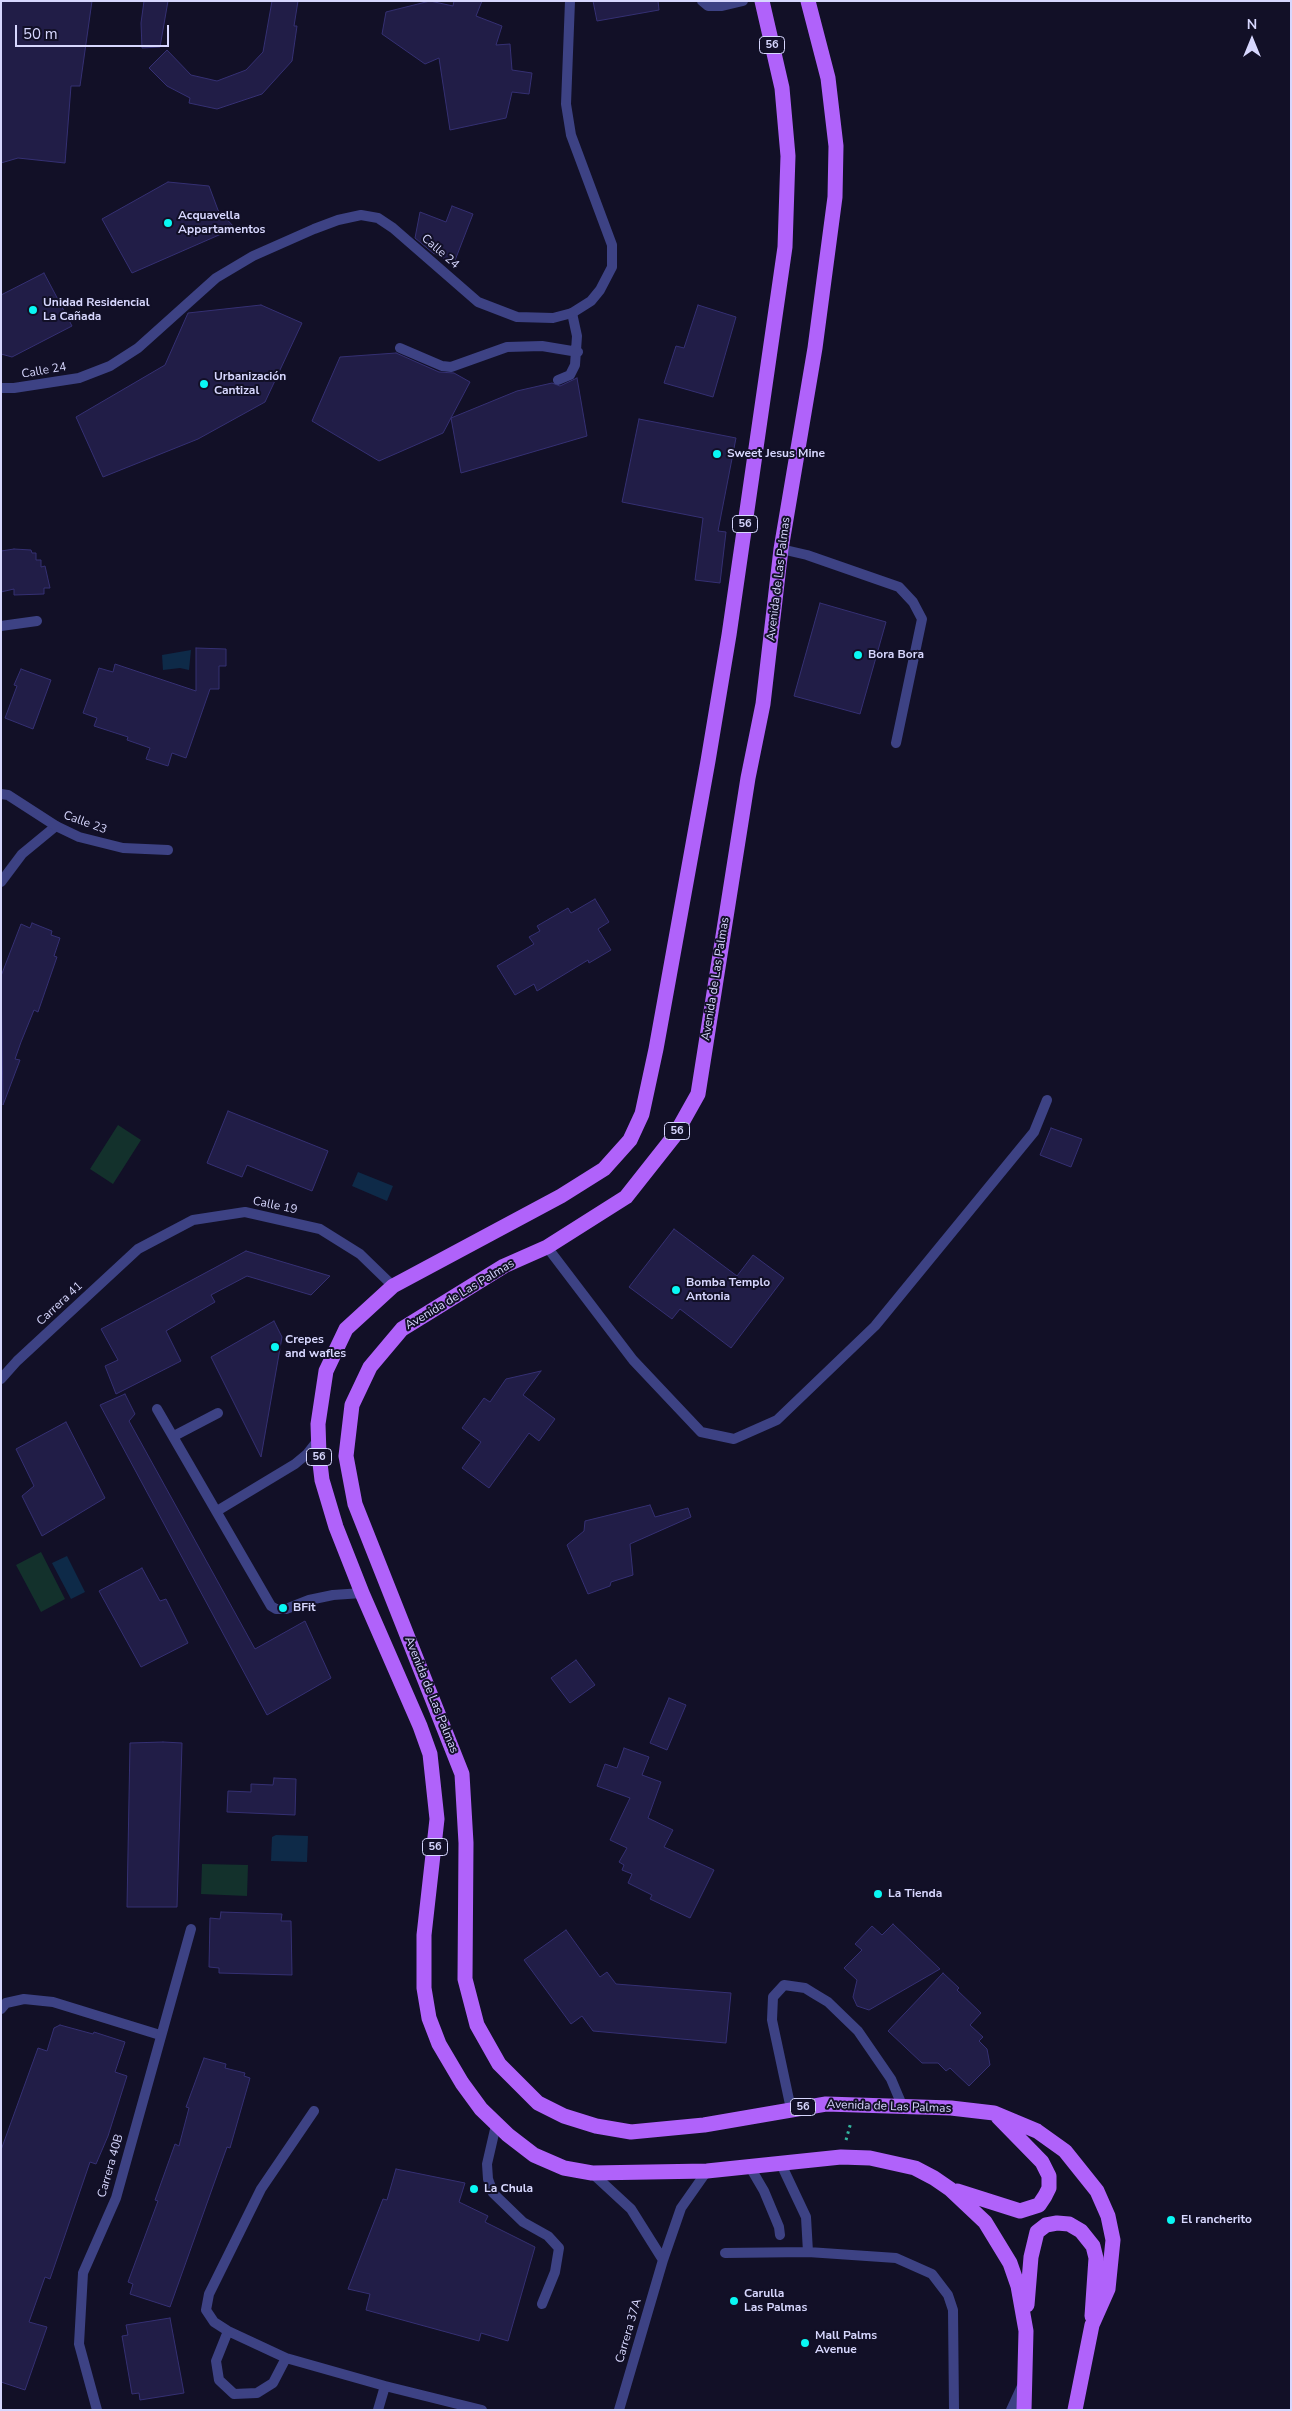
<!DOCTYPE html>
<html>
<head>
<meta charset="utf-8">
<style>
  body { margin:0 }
  #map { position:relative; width:1292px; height:2411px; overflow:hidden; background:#121027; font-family:"Nunito Sans",sans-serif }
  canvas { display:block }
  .frame { position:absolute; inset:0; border:2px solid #d7d7fe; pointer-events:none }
  .north { position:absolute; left:1227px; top:15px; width:50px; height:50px; -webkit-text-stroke:4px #121027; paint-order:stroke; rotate:0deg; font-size:14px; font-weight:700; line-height:20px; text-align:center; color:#d7d7fe }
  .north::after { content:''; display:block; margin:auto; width:18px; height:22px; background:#d7d7fe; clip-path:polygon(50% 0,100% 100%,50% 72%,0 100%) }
  .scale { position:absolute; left:15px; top:25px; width:154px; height:22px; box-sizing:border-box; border:2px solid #d7d7fe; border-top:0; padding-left:6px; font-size:15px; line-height:18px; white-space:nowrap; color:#d7d7fe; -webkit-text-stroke:4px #121027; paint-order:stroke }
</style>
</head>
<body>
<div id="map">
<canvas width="1292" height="2411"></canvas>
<div class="frame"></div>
<div class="north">N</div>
<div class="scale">50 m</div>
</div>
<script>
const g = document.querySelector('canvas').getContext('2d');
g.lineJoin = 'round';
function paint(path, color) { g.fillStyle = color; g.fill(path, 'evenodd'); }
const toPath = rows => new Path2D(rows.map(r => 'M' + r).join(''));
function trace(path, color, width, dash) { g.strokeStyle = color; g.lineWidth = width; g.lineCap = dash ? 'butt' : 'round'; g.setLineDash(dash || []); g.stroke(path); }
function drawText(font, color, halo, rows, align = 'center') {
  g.font = font + ' "Nunito Sans",sans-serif'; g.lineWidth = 4; g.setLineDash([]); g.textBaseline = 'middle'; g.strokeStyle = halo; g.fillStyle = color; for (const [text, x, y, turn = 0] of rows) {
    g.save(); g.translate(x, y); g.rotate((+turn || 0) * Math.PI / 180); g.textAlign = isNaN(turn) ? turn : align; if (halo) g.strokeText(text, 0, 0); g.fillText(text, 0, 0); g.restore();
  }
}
paint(toPath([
  [118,1125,141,1140,113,1184,90,1169],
  [41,1552,65,1599,41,1612,16,1565],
  [202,1864,248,1865,247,1896,201,1894]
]), '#13312c');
paint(toPath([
  [191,650,189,670,180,668,163,670,162,655],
  [358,1172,393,1186,387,1201,352,1186],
  [67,1556,85,1592,71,1599,52,1563],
  [276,1835,308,1836,307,1862,271,1861,272,1837]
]), '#0e2a48');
const building = toPath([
  [1,1,92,1,80,86,71,86,65,163,18,158,1,163,1,1],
  [144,1,168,1,160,47,142,48,141,23,144,1],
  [272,1,298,1,294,26,297,26,292,61,262,94,217,109,189,103,190,98,167,86,149,68,167,50,191,75,217,81,246,70,263,52,272,1],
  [430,1,453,6,454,1,482,1,476,16,502,26,496,45,510,44,512,70,532,73,529,94,512,92,506,118,450,130,439,58,425,64,382,34,386,12,430,1],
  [593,1,658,1,659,10,597,21,593,1],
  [168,182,209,186,218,210,235,228,132,273,102,219,168,182],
  [452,206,473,214,454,263,433,253,415,238,420,212,446,222,452,206],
  [44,273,72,326,12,357,1,354,1,295,44,273],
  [261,305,302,323,265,402,198,439,103,477,76,417,165,365,188,313,261,305],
  [698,305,736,317,713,397,664,383,676,346,684,348,698,305],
  [396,353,439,372,454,373,470,382,443,433,379,461,312,421,340,357,396,353],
  [577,378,587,436,461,473,451,418,517,391,552,383,560,386,577,378],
  [639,419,736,438,718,531,726,532,720,583,695,580,703,518,622,502,639,419],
  [14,549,31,550,32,553,36,553,36,560,41,560,41,567,45,566,50,588,44,588,44,594,14,595,14,589,1,592,1,551,14,549],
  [820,603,886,622,860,714,794,696,820,603],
  [196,648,226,649,226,666,219,666,219,689,210,689,186,758,172,753,168,766,146,759,150,748,127,740,128,737,94,726,97,718,83,713,99,668,113,672,115,664,196,691,196,648],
  [21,669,51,680,33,729,5,718,17,686,14,685,21,669],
  [595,899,609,922,598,929,611,950,589,963,588,960,537,991,534,984,515,995,497,966,534,944,529,937,540,931,537,926,568,908,571,913,595,899],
  [32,923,52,931,51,935,60,938,54,956,57,957,38,1012,34,1010,21,1042,15,1059,20,1060,3,1105,1,976,21,924,30,928,32,923],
  [228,1111,328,1151,312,1191,247,1165,242,1177,207,1163,228,1111],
  [1051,1128,1082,1139,1071,1167,1040,1155,1051,1128],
  [674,1229,737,1276,753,1255,784,1278,731,1348,680,1309,672,1319,629,1287,674,1229],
  [246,1251,330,1276,311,1295,247,1276,211,1295,215,1302,166,1331,181,1361,116,1394,105,1366,118,1360,101,1329,246,1251],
  [274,1321,282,1337,261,1457,211,1357,274,1321],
  [541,1371,523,1395,555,1419,539,1441,529,1433,489,1488,462,1468,481,1442,462,1428,484,1398,490,1402,506,1379,541,1371],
  [125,1394,135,1414,129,1421,255,1649,305,1621,331,1678,267,1715,100,1405,125,1394],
  [66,1422,105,1498,42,1536,22,1496,34,1486,16,1449,66,1422],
  [650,1505,655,1517,688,1508,691,1517,630,1544,633,1575,611,1582,610,1586,588,1594,567,1545,584,1531,585,1521,650,1505],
  [142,1568,160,1601,166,1599,188,1643,141,1667,99,1591,142,1568],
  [576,1660,595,1685,570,1703,551,1678,576,1660],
  [669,1698,686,1705,667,1750,650,1743,669,1698],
  [163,1742,182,1743,177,1907,127,1907,130,1743,163,1742],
  [624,1748,649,1757,642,1775,661,1782,648,1818,673,1830,664,1847,714,1870,690,1918,650,1899,652,1895,628,1883,632,1874,622,1870,624,1865,619,1862,627,1848,610,1840,630,1798,597,1786,605,1764,617,1768,624,1748],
  [274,1778,296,1779,295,1815,227,1812,228,1791,251,1792,251,1784,273,1785,274,1778],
  [221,1912,282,1914,281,1921,291,1921,292,1975,219,1973,219,1968,209,1967,210,1918,220,1919,221,1912],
  [893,1924,940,1969,869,2010,857,2006,853,1997,857,1980,844,1968,862,1950,855,1944,872,1926,882,1935,893,1924],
  [566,1930,600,1977,607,1972,616,1984,731,1993,726,2043,593,2031,582,2016,571,2024,524,1960,566,1930],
  [943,1973,959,1988,957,1990,981,2013,970,2025,983,2037,979,2041,987,2049,990,2065,969,2086,950,2068,946,2071,938,2063,922,2063,888,2031,943,1973],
  [60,2025,93,2034,94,2032,125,2042,115,2072,127,2076,108,2136,96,2164,90,2162,50,2279,45,2277,29,2322,47,2327,25,2390,1,2382,1,2150,38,2048,47,2051,54,2028,60,2025],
  [204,2058,226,2064,225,2068,245,2073,244,2076,250,2078,230,2148,227,2147,170,2307,130,2294,133,2284,128,2282,158,2201,155,2200,175,2144,179,2146,189,2108,186,2107,204,2058],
  [396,2169,465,2183,459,2202,488,2216,485,2222,535,2247,508,2341,481,2333,479,2341,366,2310,370,2294,348,2289,383,2199,387,2200,396,2169],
  [170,2318,184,2393,140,2400,139,2393,132,2394,122,2336,128,2335,126,2325,170,2318]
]);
paint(building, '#211d47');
trace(building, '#353073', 1);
trace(toPath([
  [846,2140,851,2122]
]), '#33b69f', 3, [2.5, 4]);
trace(toPath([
  [702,1,708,6,722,6,743,1],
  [400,348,442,366,451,367,507,347,542,346,578,352],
  [558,380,570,375,575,365,577,336,572,313],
  [781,549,807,555,899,587,913,602,922,619,896,743],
  [1,626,37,621],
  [1,882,22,854,56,826],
  [547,1247,633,1360,701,1432,734,1439,777,1420,875,1326,1034,1132,1047,1100],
  [157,1409,271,1606,276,1609,286,1609,309,1600,333,1595,362,1593],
  [174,1436,218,1413],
  [217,1511,295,1464,307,1454,318,1440],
  [1,2009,6,2003,24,1999,53,2002,160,2035],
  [791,2109,772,2020,773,1997,784,1985,805,1988,813,1993,828,2002,858,2031,891,2079,902,2105],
  [314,2111,261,2189,209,2294,206,2310,214,2322,228,2331,286,2358,385,2386,482,2410],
  [496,2125,487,2164,488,2179,493,2193,523,2222,548,2236,559,2248,555,2272,542,2304],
  [781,2164,806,2217,808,2252],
  [750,2167,764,2191,779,2227,780,2235],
  [725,2253,808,2252,896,2258,932,2274,948,2295,953,2310,954,2410],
  [228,2331,216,2361,219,2380,234,2394,257,2393,273,2383,286,2358],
  [378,2410,385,2386],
  [1011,2410,1022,2386]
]), '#3d4284', 10);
trace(toPath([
  [1,388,14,388,79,378,110,366,138,348,216,278,253,256,314,229,338,220,361,215,378,218,393,228,478,302,517,317,553,318,572,313,591,301,600,290,612,267,612,245,571,135,566,104,570,1],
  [1,794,8,795,56,826,79,837,123,848,168,850],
  [1,1379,17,1361,138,1249,193,1220,245,1212,320,1229,360,1254,393,1286],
  [592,2173,631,2209,663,2260],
  [97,2410,79,2344,83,2273,116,2198,191,1929],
  [619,2410,663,2260,681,2208,707,2171]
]), '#3d4284', 10);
trace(toPath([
  [762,1,782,88,788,156,785,247,729,635,708,761,656,1049,642,1114,630,1140,604,1169,561,1196,393,1286,346,1329,326,1371,318,1424,319,1455,322,1480,336,1527,362,1593,420,1726,430,1754,437,1819,424,1935,424,1988,429,2018,439,2044,462,2083,481,2109,508,2135,534,2155,564,2168,592,2173,707,2171,841,2157,870,2158,915,2168,934,2178,950,2189,985,2222,1010,2263,1018,2286,1026,2331,1024,2410],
  [808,1,828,78,836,146,835,197,815,348,781,549,763,704,748,778,698,1094,675,1135,626,1197,547,1247,504,1266,402,1329,370,1367,352,1405,346,1456,355,1504,462,1774,466,1843,465,1979,477,2025,499,2064,538,2103,564,2116,596,2126,631,2132,704,2125,826,2104,951,2108,994,2113,1037,2131,1065,2151,1097,2191,1108,2216,1113,2240,1108,2289,1092,2325,1075,2410],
  [957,2191,1020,2211,1039,2205,1045,2196,1049,2188,1049,2176,1042,2162,998,2117],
  [1027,2305,1031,2257,1037,2232,1046,2225,1057,2223,1069,2224,1081,2231,1093,2246,1096,2258,1092,2316]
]), '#b062fa', 15);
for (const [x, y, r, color] of [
  [168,223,5,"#09f8f4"],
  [33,310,5,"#09f8f4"],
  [204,384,5,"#09f8f4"],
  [717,454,5,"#09f8f4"],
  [858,655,5,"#09f8f4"],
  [676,1290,5,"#09f8f4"],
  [275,1347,5,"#09f8f4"],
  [283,1608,5,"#09f8f4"],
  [878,1894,5,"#09f8f4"],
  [474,2189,5,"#09f8f4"],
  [1171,2220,5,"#09f8f4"],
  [734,2301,5,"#09f8f4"],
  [805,2343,5,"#09f8f4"]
]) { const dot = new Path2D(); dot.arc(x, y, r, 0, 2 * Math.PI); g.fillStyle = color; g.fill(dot); trace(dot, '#121027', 2); }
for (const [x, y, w] of [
  [772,45,25],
  [745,524,25],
  [677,1131,25],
  [319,1457,25],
  [435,1847,25],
  [803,2107,25]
]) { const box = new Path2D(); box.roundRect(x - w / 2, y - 8.5, w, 17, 4); g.fillStyle = '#121027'; g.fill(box); trace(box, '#d7d7fe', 1); }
drawText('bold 11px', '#d7d7fe', null, [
  ["56",772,45],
  ["56",745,524],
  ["56",677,1131],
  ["56",319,1457],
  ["56",435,1847],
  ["56",803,2107]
]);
drawText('bold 12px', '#d7d7fe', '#121027', [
  ["Acquavella",178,216],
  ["Appartamentos",178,230],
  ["Unidad Residencial",43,303],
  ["La Cañada",43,317],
  ["Urbanización",214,377],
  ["Cantizal",214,391],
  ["Sweet Jesus Mine",727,454],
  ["Bora Bora",868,655],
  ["Bomba Templo",686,1283],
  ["Antonia",686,1297],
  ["Crepes",285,1340],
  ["and wafles",285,1354],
  ["BFit",293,1608],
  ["La Tienda",888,1894],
  ["La Chula",484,2189],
  ["El rancherito",1181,2220],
  ["Carulla",744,2294],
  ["Las Palmas",744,2308],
  ["Mall Palms",815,2336],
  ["Avenue",815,2350]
], 'left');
drawText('12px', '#d7d7fe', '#121027', [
  ["Calle 24",440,252,41],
  ["Calle 24",44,371,-10],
  ["Avenida de Las Palmas",779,579,-83],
  ["Calle 23",85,823,20],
  ["Avenida de Las Palmas",716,979,-81],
  ["Calle 19",275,1206,12],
  ["Avenida de Las Palmas",460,1295,-31],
  ["Carrera 41",60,1304,-43],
  ["Avenida de Las Palmas",431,1695,68],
  ["Avenida de Las Palmas",889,2107,2],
  ["Carrera 40B",111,2166,-74],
  ["Carrera 37A",629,2331,-74]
]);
</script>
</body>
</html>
